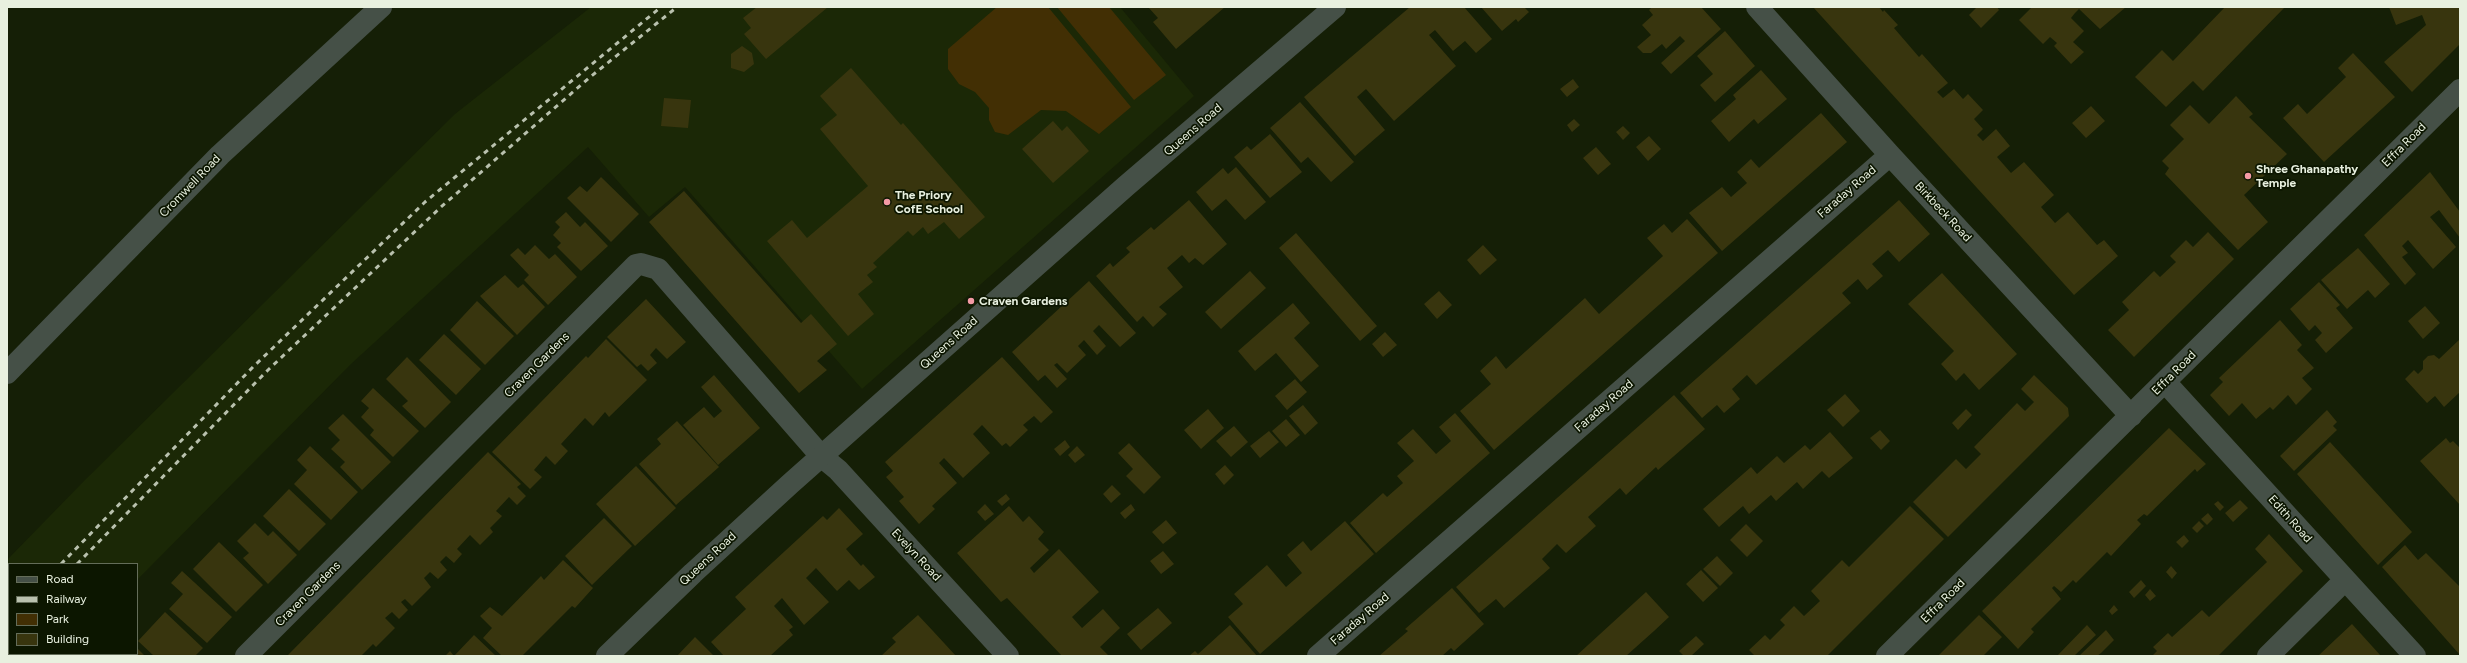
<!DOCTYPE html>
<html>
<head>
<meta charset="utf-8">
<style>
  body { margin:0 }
  #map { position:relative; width:2467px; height:663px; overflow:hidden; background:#151f06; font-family:Figtree,sans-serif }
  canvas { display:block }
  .frame { position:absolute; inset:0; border:8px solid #e8f0df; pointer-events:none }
  .legend { position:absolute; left:8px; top:563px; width:130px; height:92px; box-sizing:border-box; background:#0c1600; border:1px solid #646d59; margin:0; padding:5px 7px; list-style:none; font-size:12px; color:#e8f0df }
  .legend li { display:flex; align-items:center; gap:8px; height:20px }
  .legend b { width:20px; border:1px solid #646d59 }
</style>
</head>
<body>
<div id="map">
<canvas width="2467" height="663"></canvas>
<div class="frame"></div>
<ul class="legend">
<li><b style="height:5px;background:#455047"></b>Road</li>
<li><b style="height:5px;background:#b9c1ae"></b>Railway</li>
<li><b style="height:11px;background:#422f04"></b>Park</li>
<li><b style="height:11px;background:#38350e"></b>Building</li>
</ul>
</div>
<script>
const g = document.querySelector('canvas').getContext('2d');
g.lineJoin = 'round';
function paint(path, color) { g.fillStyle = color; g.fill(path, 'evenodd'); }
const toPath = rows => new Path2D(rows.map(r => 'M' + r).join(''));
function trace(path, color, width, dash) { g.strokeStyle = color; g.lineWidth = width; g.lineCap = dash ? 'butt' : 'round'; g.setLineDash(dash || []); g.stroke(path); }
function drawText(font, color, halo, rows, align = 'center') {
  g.font = font + ' Figtree,sans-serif'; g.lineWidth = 3.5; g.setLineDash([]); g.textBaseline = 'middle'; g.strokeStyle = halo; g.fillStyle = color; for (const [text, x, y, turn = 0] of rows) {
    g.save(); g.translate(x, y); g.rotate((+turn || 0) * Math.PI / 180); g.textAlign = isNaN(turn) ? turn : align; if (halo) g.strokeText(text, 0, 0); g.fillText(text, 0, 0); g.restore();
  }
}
paint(toPath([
  [591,7,1120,7,1194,96,862,389,685,187,649,217,588,147,351,364,137,580,137,564,9,564,9,654,70,654,68,656,7,656,7,560,84,481,455,114]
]), '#1b2806');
paint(toPath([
  [997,7,1048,7,1131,107,1099,134,1066,111,1041,110,1008,135,995,132,989,120,989,108,975,92,959,84,948,69,948,49],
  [1057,7,1109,7,1166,75,1134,100]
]), '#422f04');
paint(toPath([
  [757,7,828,7,766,59,744,34,751,28,743,18],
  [1148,7,1225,7,1176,49,1153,22,1158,18],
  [1410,7,1464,7,1492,39,1476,53,1465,41,1453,51,1435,30,1429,35,1456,66,1394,121,1366,89,1357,97,1385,130,1355,156,1304,97],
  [1481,7,1524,7,1529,12,1518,22,1516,19,1502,31],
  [1652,7,1701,7,1721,29,1671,74,1661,63,1685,41,1680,36,1666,49,1662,44,1651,53,1643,53,1637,47,1651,35,1642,25,1653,15,1649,10],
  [1813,7,1879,7,1883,12,1884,10,1898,25,1894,28,1919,57,1922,54,1948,83,1937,92,1943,98,1954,89,1963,99,1968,94,1983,110,1974,119,1983,129,1977,135,1983,141,1996,129,2010,146,1997,157,2011,173,2024,162,2054,195,2041,207,2055,223,2068,212,2097,245,2104,240,2118,256,2074,295],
  [1977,7,1997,7,1999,10,1981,28,1969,15],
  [2032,7,2126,7,2100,29,2079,9,2075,13,2071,18,2084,31,2073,42,2084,52,2071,64,2054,46,2057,43,2050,37,2043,44,2019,20],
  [2225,7,2285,7,2203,91,2193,81,2166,107,2135,77,2162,50,2173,61],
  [2389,7,2460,7,2460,44,2412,92,2384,62,2426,25,2422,15,2396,25],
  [1725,31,1755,66,1715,102,1700,85,1713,74,1697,56],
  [742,46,752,53,754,64,744,72,731,68,731,54],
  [2353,53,2395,97,2324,162,2283,118,2298,104,2307,114,2346,77,2338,68],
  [851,68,901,125,903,123,985,217,959,239,944,222,928,234,923,227,913,236,908,231,873,263,877,267,867,275,873,282,858,294,874,314,848,336,767,241,792,220,807,238,868,186,820,129,837,115,820,96],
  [1761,70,1787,99,1758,124,1754,119,1729,142,1711,121,1736,99,1733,95],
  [1573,79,1579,87,1567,97,1560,89],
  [2236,96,2253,114,2249,117,2287,154,2244,195,2268,222,2238,250,2165,174,2169,168,2162,161,2184,139,2170,125,2190,105,2209,124],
  [664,98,691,100,688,128,661,126],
  [1300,102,1354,162,1331,182,1308,157,1301,163,1270,128],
  [2091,106,2105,121,2086,138,2072,123],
  [1821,113,1847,142,1722,251,1689,213,1722,187,1731,197,1747,183,1737,172,1751,159,1759,168],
  [1574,119,1580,125,1572,132,1567,125],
  [1053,121,1062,131,1067,126,1089,151,1053,183,1022,149],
  [1623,126,1630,133,1623,140,1616,132],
  [1270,134,1302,172,1270,198,1234,157,1247,146,1251,150],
  [1649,136,1661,149,1648,161,1636,147],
  [1596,147,1611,164,1598,175,1583,158],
  [1236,167,1266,202,1245,220,1226,199,1212,211,1196,192,1223,168,1228,174],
  [2430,172,2460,212,2460,238,2439,210,2430,217,2456,247,2433,269,2408,240,2402,246,2408,253,2402,257,2416,274,2405,285,2364,235],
  [601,177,639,214,611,242,567,198,580,186,587,192],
  [684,191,801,323,811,314,837,344,817,361,827,370,799,393,649,222],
  [1189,200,1227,244,1203,265,1195,258,1189,263,1182,255,1167,268,1183,287,1159,307,1167,314,1153,327,1143,316,1137,322,1096,276,1110,263,1113,267,1130,252,1126,248,1151,227,1154,230],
  [1899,200,1930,234,1899,262,1888,250,1872,264,1883,276,1867,290,1858,279,1842,293,1851,303,1756,385,1747,375,1732,389,1740,399,1724,413,1717,405,1702,418,1680,393],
  [566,212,580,227,585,222,608,246,581,271,557,247,561,243,553,235,560,227,555,222],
  [1687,219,1718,253,1494,450,1460,411,1491,384,1480,371,1496,356,1506,369,1585,298,1599,314,1663,256,1647,238,1664,224,1672,233],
  [2208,232,2234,259,2134,357,2108,330,2129,310,2122,302,2154,271,2160,277,2176,262,2170,256,2186,240,2193,247],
  [1296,233,1377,326,1360,341,1279,248],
  [535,245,549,259,555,254,577,277,548,305,524,280,529,275,510,255,518,248,525,255],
  [1483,245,1497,260,1480,275,1467,260],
  [2358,248,2390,284,2375,298,2368,290,2347,309,2321,280],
  [1250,271,1266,288,1221,329,1205,312],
  [1942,273,2017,354,1979,390,1964,373,1956,381,1941,364,1954,351,1908,304],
  [505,275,518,288,523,284,545,307,517,335,480,296],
  [1089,281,1136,333,1120,347,1099,325,1093,331,1106,346,1097,355,1084,340,1078,346,1086,355,1067,373,1057,363,1054,365,1067,379,1057,388,1045,375,1038,381,1012,352],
  [2319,282,2340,305,2336,308,2353,328,2326,353,2315,340,2322,333,2315,325,2309,331,2290,309],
  [1439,291,1452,305,1437,319,1424,304],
  [646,299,686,342,667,359,656,348,650,355,657,363,648,371,641,364,637,367,607,337],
  [477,301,514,336,485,365,450,330],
  [1293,303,1310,323,1294,338,1319,366,1301,382,1276,353,1255,371,1238,351],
  [2425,306,2440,323,2423,339,2408,321],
  [2280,320,2302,345,2297,350,2314,368,2302,378,2312,389,2296,405,2288,395,2273,410,2270,407,2256,419,2242,403,2229,416,2210,395,2223,382,2219,378],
  [1385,332,1397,345,1383,357,1372,344],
  [444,334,481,369,456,395,419,360],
  [606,339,647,380,609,417,605,412,593,426,585,418,561,444,568,451,555,465,546,456,534,470,542,477,530,489,492,452,586,356,588,358],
  [2460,339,2460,392,2444,407,2435,396,2427,403,2405,379,2414,370,2418,374,2423,369,2423,361,2428,356,2434,355,2439,359],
  [407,357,451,402,425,428,402,406,408,401,386,379],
  [1002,357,1053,412,1041,423,1034,416,1023,425,1028,430,1010,447,1006,443,1002,446,982,425,973,434,990,453,963,478,944,458,939,463,957,483,932,506,935,509,919,524,899,501,904,497,886,477,893,471,885,462],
  [714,375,760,428,718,465,683,425,704,407,714,418,722,411,701,387],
  [2034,375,2068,408,2069,416,1948,537,1913,502,1956,459,1966,469,1981,454,1974,447,2017,403,2025,411,2034,402,2021,389],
  [1295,379,1307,392,1287,410,1275,396],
  [373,388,419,431,393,457,370,435,374,430,361,417,369,408,361,401],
  [1845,394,1860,411,1843,427,1827,410],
  [1674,395,1705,429,1658,470,1656,467,1626,495,1620,488,1588,517,1596,526,1566,553,1557,544,1542,559,1550,568,1504,608,1496,599,1479,613,1456,587],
  [1303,405,1318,423,1305,435,1289,416],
  [1208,409,1224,428,1201,449,1184,430],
  [1966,409,1972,415,1958,430,1952,423],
  [2327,410,2337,422,2333,426,2337,430,2294,471,2280,456],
  [1455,413,1490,453,1376,553,1350,523,1383,493,1387,497,1403,483,1397,476,1414,461,1397,443,1413,429,1436,454,1451,441,1439,427],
  [343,414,391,462,362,490,340,467,345,462,331,449,340,440,328,428],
  [1286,419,1300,435,1286,447,1272,431],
  [677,421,719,467,676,505,639,464,661,444,657,439],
  [1234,426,1248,442,1231,457,1216,441],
  [2169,428,2206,464,2197,472,2195,469,2147,516,2144,514,2137,520,2141,524,2111,556,2107,552,2076,583,2073,580,2061,592,2054,586,2052,588,2061,599,2031,629,2034,632,2018,649,1982,611],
  [1880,430,1890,441,1881,450,1870,438],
  [1269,431,1279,442,1260,458,1250,446],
  [1830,432,1853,458,1829,478,1822,471,1803,489,1797,482,1776,501,1771,495,1749,514,1743,506,1719,527,1703,509,1751,467,1757,474,1777,456,1784,463,1805,445,1810,450],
  [2446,438,2450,443,2453,441,2460,448,2460,505,2420,461],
  [1065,440,1070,447,1060,456,1054,449],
  [2330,442,2412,532,2378,565,2297,474],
  [1129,443,1161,477,1144,494,1126,476,1133,469,1118,453],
  [310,446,358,492,331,520,294,484,307,470,297,460],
  [1077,446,1085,455,1075,463,1068,455],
  [488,452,521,484,517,487,526,496,517,505,509,497,496,511,502,516,490,528,493,532,480,545,470,535,457,549,462,554,454,563,446,556,440,562,447,570,438,579,430,572,424,578,431,587,412,606,405,599,401,602,408,610,399,619,392,612,385,618,395,628,376,647,373,644,361,656,287,656],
  [1225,465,1234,475,1224,485,1215,474],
  [636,466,676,508,635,546,596,504],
  [1112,485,1121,494,1111,503,1103,494],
  [289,489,326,524,299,551,263,516],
  [1006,494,1010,499,1002,506,997,501],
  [2240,500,2248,508,2233,522,2225,513],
  [2218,501,2224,507,2220,511,2214,504],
  [985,504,994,514,985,521,977,512],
  [1131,504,1135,510,1125,519,1120,513],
  [1009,506,1023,522,1029,516,1044,532,1038,539,1049,550,1030,568,1034,573,1059,549,1099,592,1072,617,1082,628,1103,609,1120,628,1100,647,1109,656,1062,656,1007,598,1001,602,957,553],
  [1910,506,1944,539,1827,656,1755,656,1749,650,1765,635,1770,640,1785,625,1780,620,1794,606,1804,616,1820,601,1811,591,1842,560,1849,567],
  [839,508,863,534,846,549,861,566,863,564,875,577,859,590,849,580,837,591,816,568,806,578,829,602,804,625,782,598,774,606,793,627,789,630,793,635,770,656,724,656,711,642,746,609,735,597,823,516,827,520],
  [2208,513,2213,519,2207,525,2201,519],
  [604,518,632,546,592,585,565,556],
  [1166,520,1177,533,1163,544,1152,532],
  [1345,521,1374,554,1260,654,1228,617,1243,604,1234,594,1267,565,1286,587,1302,573,1287,555,1303,541,1311,551],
  [2199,521,2204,526,2197,533,2192,528],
  [255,523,268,536,273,531,297,555,268,584,243,558,249,553,237,541],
  [1746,524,1763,541,1747,557,1730,540],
  [2269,534,2303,571,2218,656,2152,656,2157,651,2153,647,2168,633,2172,637,2202,610,2209,617,2267,562,2255,549],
  [2184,535,2189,541,2182,548,2176,542],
  [219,542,263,585,236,612,193,569],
  [2405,545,2418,560,2426,553,2460,587,2460,655,2382,567],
  [1163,551,1174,564,1161,574,1150,561],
  [1717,556,1733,573,1720,586,1703,569],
  [563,560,593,588,575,608,572,606,522,656,502,656,483,638,492,628,480,616,490,607,502,616,541,576,544,580],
  [2171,566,2177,573,2172,579,2166,572],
  [1701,570,1718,588,1703,602,1686,584],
  [182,571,232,617,207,643,169,609,183,594,171,583],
  [2141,580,2146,586,2134,598,2129,592],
  [1452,588,1484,624,1454,651,1451,648,1442,656,1379,656,1408,631,1405,629],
  [2150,589,2156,596,2150,601,2145,595],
  [1646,592,1669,617,1654,631,1626,656,1576,656],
  [2114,605,2118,610,2112,615,2109,611],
  [1158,608,1172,623,1141,650,1127,634],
  [165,612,203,648,195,656,154,656,138,641],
  [918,615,933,631,956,656,881,656,896,642,892,638],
  [1979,615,2002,637,1983,656,1938,656],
  [2352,624,2381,656,2318,656,2337,638],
  [1230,625,1257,656,1189,656,1195,651,1198,654],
  [2087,625,2096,635,2074,656,2057,656],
  [2106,630,2114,640,2101,653,2097,656,2079,656],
  [474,635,496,656,445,656,450,651,454,656],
  [1696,636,1704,644,1691,656,1684,656,1679,651],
  [695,637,714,656,677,656],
  [137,648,145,656,122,656,124,654,137,654]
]), '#38350e');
trace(toPath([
  [1757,7,1890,155,2131,416],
  [7,373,220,155,381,7],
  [2165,382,2415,656],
  [246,656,636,265,641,264,658,269,821,456,838,470,1008,656],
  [1318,656,1890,155],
  [1887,656,2460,90],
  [2268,656,2345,580]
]), '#455047', 22);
trace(toPath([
  [607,656,693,573,790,484,1126,186,1335,7]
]), '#455047', 22);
trace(toPath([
  [61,564,253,367,425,202,661,7],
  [77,564,268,370,441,207,589,78,677,7],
  [7,623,9,620],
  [7,642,9,640]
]), '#b9c1ae', 3, [5, 5]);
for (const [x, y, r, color] of [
  [2248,176,4,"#f49aa5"],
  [887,202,4,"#f49aa5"],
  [971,301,4,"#f49aa5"]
]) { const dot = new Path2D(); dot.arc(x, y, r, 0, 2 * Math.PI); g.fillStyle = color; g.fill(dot); trace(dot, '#0c1600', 1.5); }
drawText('12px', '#e8f0df', '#0c1600', [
  ["Queens Road",1193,130,-41],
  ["Effra Road",2404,145,-45],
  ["Cromwell Road",190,186,-46],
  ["Faraday Road",1847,192,-41],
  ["Birkbeck Road",1943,212,47],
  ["Queens Road",949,343,-42],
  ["Craven Gardens",537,365,-45],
  ["Effra Road",2174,373,-45],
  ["Faraday Road",1604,406,-41],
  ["Edith Road",2290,519,48],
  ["Evelyn Road",916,555,47],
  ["Queens Road",708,559,-43],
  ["Craven Gardens",308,594,-45],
  ["Effra Road",1943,601,-45],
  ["Faraday Road",1360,619,-41]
]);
drawText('bold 12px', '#e8f0df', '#0c1600', [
  ["Shree Ghanapathy",2256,169],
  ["Temple",2256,183],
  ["The Priory",895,195],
  ["CofE School",895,209],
  ["Craven Gardens",979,301]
], 'left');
</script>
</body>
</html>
